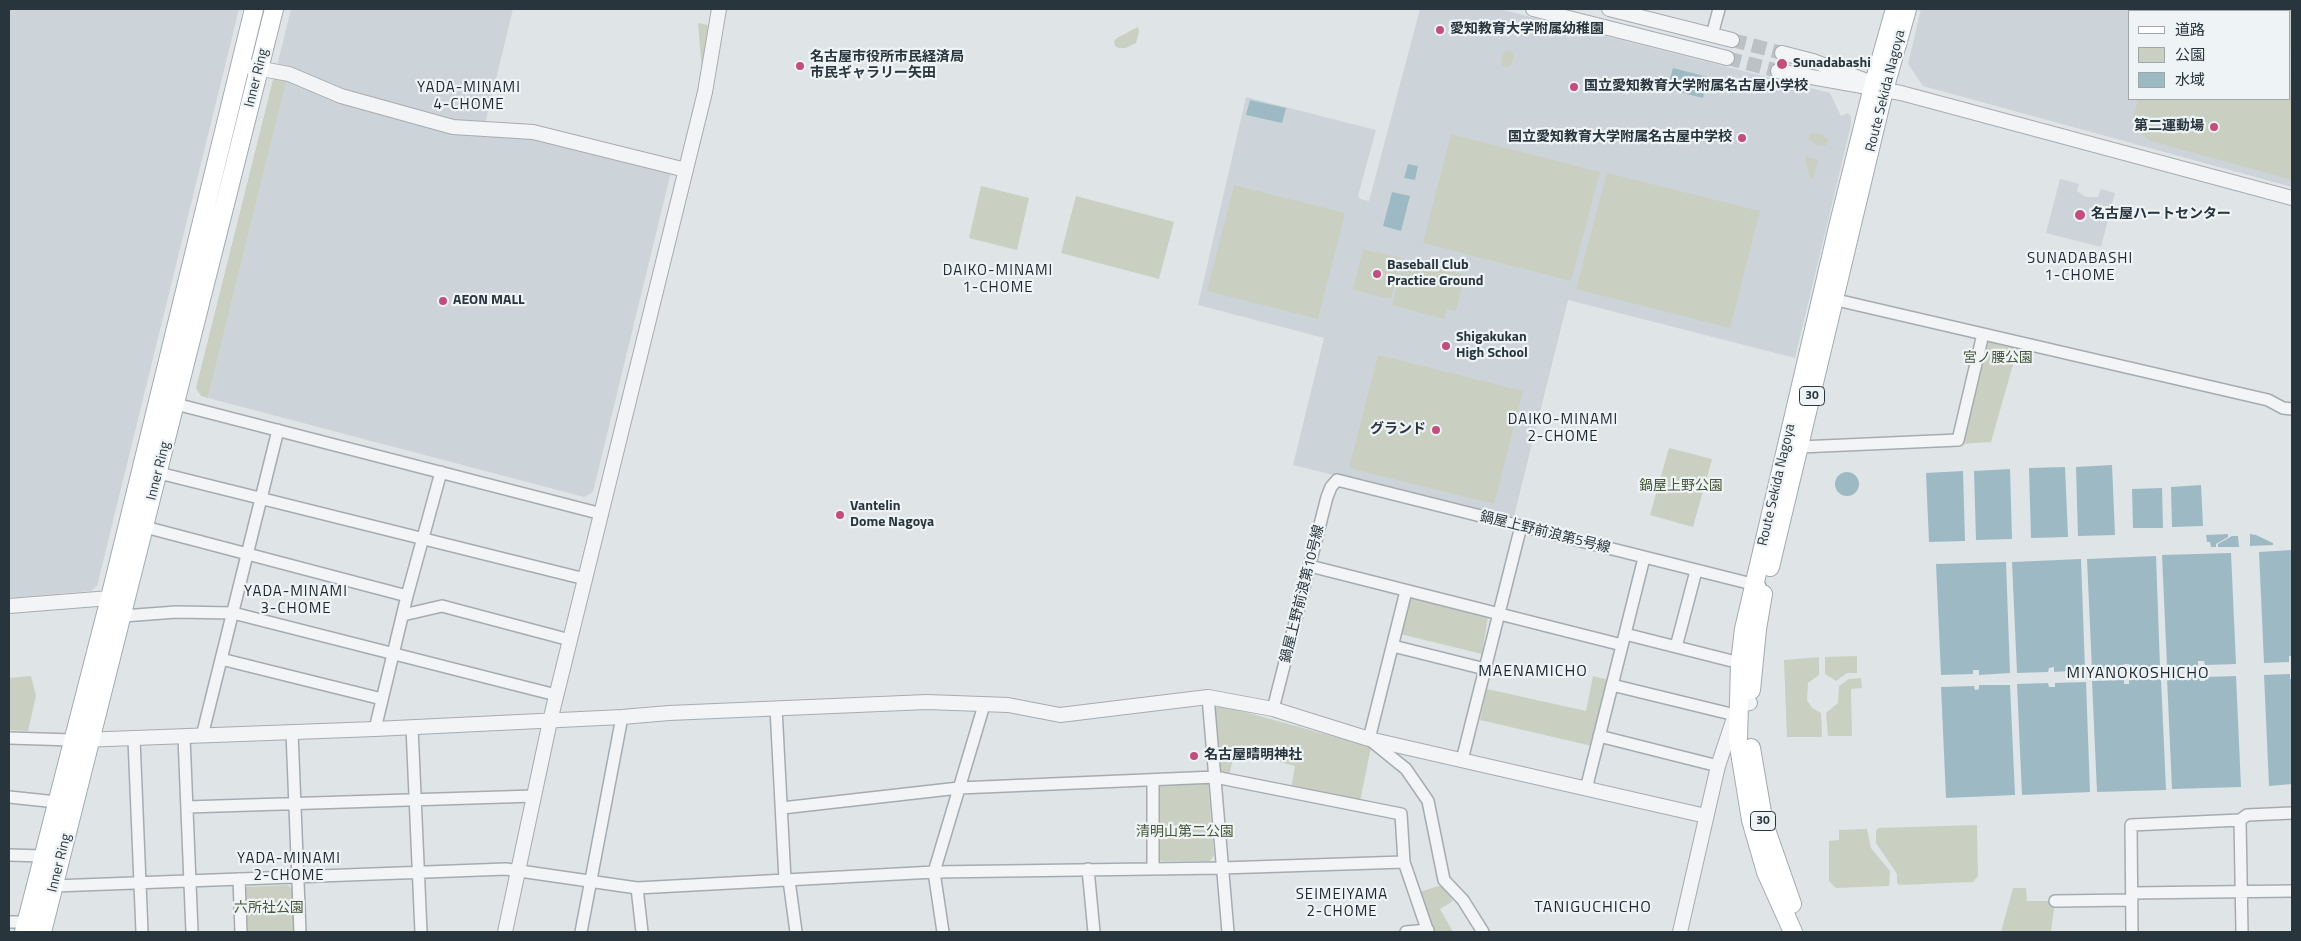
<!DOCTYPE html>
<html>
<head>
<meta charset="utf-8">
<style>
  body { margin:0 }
  #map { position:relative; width:2301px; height:941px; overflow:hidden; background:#dfe4e7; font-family:"Titillium Web","Noto Sans JP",sans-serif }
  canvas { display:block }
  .frame { position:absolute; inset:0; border:10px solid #29353d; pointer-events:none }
  .legend { position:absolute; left:2128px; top:10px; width:162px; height:90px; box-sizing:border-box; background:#eef3f5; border:1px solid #9fa7ab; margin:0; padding:6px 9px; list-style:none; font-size:15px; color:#29353d }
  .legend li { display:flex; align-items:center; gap:10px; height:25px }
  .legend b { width:25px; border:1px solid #9fa7ab }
</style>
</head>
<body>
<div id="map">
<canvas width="2301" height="941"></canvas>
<div class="frame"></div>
<ul class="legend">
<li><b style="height:6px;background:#fff"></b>道路</li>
<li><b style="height:14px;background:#c9d0c1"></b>公園</li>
<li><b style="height:14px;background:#9dbac4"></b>水域</li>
</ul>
</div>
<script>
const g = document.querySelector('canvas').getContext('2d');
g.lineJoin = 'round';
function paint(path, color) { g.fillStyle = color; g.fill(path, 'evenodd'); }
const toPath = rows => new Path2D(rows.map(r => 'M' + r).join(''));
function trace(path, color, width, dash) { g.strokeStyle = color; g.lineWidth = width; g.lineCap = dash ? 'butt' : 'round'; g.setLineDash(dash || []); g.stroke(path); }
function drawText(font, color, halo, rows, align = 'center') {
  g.font = font + ' "Titillium Web","Noto Sans JP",sans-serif'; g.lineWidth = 4.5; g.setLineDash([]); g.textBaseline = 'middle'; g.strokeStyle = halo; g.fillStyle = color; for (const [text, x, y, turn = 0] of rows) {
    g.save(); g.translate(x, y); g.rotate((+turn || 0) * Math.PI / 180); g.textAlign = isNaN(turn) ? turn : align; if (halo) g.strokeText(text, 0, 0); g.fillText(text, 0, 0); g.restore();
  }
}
paint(toPath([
  [9,9,239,9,97,586,91,591,9,598],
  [291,9,513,9,485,124,461,123,343,92,277,66],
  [1420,9,1499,9,1830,93,1841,116,1848,113,1851,117,1851,125,1795,358,1568,300,1513,520,1293,465,1324,338,1198,305,1246,97,1376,130,1358,196,1360,199,1369,201],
  [1921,9,2292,9,2292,187,1923,86,1908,64],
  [2130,11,2290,11,2290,99,2130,99],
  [287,79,323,93,544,140,671,172,593,492,584,497,208,398],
  [2060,179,2079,184,2077,191,2086,197,2098,197,2101,189,2115,193,2101,247,2046,233]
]), '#cdd4d9');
paint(toPath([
  [2182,9,2292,9,2292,50,2290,49,2290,11,2182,11],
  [698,23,708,25,702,71],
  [1138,27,1139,32,1136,43,1126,48,1119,48,1115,46,1114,41,1117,38],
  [1510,50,1513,54,1513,60,1510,66,1505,68,1501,63,1502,56,1504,52],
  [274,76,287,79,208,398,201,396,196,388],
  [2290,78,2292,78,2292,180,2151,141,2137,131,2134,124,2133,117,2138,99,2290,99],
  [1811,133,1822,134,1829,141,1825,146,1816,145,1808,139],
  [1451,134,1600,172,1571,281,1423,243],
  [1805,156,1818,160,1813,179,1809,176],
  [1607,173,1760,211,1730,328,1576,289],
  [1234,185,1345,213,1318,319,1207,291],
  [981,186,1029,198,1017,250,969,238],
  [1076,196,1174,222,1159,279,1061,253],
  [1363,249,1402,258,1391,299,1353,290],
  [1404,259,1465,275,1456,311,1447,309,1444,319,1392,305],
  [1992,341,2018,347,1991,442,1960,444,1986,343],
  [1378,355,1523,391,1494,504,1349,468],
  [1669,448,1712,459,1693,527,1650,515],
  [1411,597,1488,616,1482,654,1400,634,1408,600],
  [1857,656,1857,673,1847,673,1836,681,1825,674,1825,657],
  [1819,657,1819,675,1808,683,1807,700,1812,708,1821,713,1822,737,1787,737,1784,660],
  [31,676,36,696,28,731,9,730,9,678],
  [1593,676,1609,680,1592,746,1480,720,1487,689,1586,711],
  [1861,678,1862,688,1851,689,1852,736,1828,736,1826,713,1838,703,1839,686,1849,679],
  [1220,705,1371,747,1360,802,1291,789,1295,766,1235,750,1229,776,1218,772,1213,709],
  [1203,780,1208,783,1214,855,1210,861,1162,861,1157,859,1158,786,1161,782],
  [1977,825,1978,876,1973,882,1900,885,1897,883,1897,874,1876,843,1876,831,1878,828],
  [1867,829,1871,848,1890,871,1889,886,1836,888,1829,881,1829,841,1839,840,1839,830],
  [288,885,292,889,294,932,245,932,244,889,246,887],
  [1442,885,1453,901,1440,909,1453,932,1433,932,1419,892],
  [2013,888,2026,888,2027,901,2055,901,2051,932,2001,932]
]), '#c9d0c1');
paint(toPath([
  [1673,68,1708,77,1703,98,1667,89],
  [1250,100,1286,108,1282,123,1246,115],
  [1408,164,1418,166,1415,180,1404,178],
  [1392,192,1410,196,1401,231,1383,226],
  [2112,465,2115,535,2078,536,2076,467],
  [2065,467,2068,537,2031,538,2029,468],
  [2010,469,2012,539,1976,540,1974,471],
  [1963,471,1965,541,1929,542,1926,473],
  '1835 484a12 12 0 1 1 24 0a12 12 0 1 1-24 0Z',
  [2201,485,2203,526,2172,527,2171,487],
  [2162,488,2163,528,2133,528,2132,489],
  [2228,534,2228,537,2216,544,2216,547,2211,547,2210,542,2207,542,2206,535],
  [2250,534,2256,535,2273,543,2273,545,2250,546],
  [2232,536,2238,536,2239,547,2218,547,2218,544],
  [2292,550,2292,656,2289,656,2289,662,2264,663,2259,552],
  [2231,553,2236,664,2205,665,2204,661,2198,661,2198,666,2167,666,2162,555],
  [2156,556,2160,667,2129,668,2129,664,2124,664,2123,668,2092,670,2087,559],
  [2081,559,2085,670,2054,672,2054,667,2049,668,2048,672,2017,673,2012,562],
  [2006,562,2010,673,1979,675,1979,670,1973,670,1973,674,1941,675,1936,564],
  [2290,674,2290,679,2292,679,2292,784,2269,786,2264,675],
  [2236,676,2241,787,2172,789,2167,678,2199,677,2200,681,2205,681,2205,677],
  [2161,679,2166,790,2097,792,2092,681,2124,680,2124,684,2129,684,2129,680],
  [2086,682,2090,792,2022,795,2017,684,2048,683,2049,687,2055,687,2055,683],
  [1979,685,2010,685,2015,795,1946,798,1941,687,1974,686,1975,690,1979,689]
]), '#9dbac4');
trace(toPath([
  [1732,40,1782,53],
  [1727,58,1778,71]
]), '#bbc1c5', 14, [14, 7]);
const minor = toPath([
  [1712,35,1719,9],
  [1828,298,2268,400,2283,408,2292,409],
  [168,402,602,514],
  [1800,447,1958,440,1983,334],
  [159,473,585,579],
  [145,527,407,596],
  [1310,566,1622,645],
  [1406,591,1369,739,1406,769,1428,801,1444,880,1463,900,1483,932],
  [403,615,442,606,570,640],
  [123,616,176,612,233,613,556,695],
  [1625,634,1740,663],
  [1393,646,1485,669],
  [1676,647,1696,571],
  [221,659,382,699],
  [1612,685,1735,715],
  [1208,697,1228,932],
  [776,708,785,880],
  [1273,709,1327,497,1331,487,1337,480,1760,586],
  [412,727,421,932],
  [375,729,407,596,441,472],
  [292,732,300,932],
  [202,736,278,430],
  [1599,736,1718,766],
  [184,737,192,932],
  [9,738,73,740],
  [134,739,142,932],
  [1462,760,1521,526],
  [1153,780,1153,868],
  [1586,789,1644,558],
  [9,797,57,802],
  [187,807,534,796],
  [782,808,959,788,1215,777,1401,814,1404,862,1428,932],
  [2240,820,2242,932],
  [9,855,43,856],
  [1088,869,1094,932],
  [239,879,241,932],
  [789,880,796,932],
  [54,886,506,869,637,888,934,872,1222,868,1404,862],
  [637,888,642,932],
  [2132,893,2292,891],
  [2055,901,2132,900],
  [9,922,26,922],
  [581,932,622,717],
  [943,932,934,872,984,705],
  [1406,932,1428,930],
  [2132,932,2131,825,2240,820,2247,815,2292,813]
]);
const tertiary = toPath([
  [1533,9,1727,58],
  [1609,9,1732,40],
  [1782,53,1813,61,1867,81],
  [240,65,289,74,341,96,453,127,533,132,686,170],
  [1778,71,1901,93,2292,198],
  [9,606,110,598],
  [81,740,375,729,622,717,669,713,927,702,1008,705,1060,715,1208,697,1273,709,1369,739,1706,816],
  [505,932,550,721,705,92,719,9],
  [1680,932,1718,766,1738,706,1750,703]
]);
const primary = toPath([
  [1770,567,1884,90,1907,9],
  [1751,690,1757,629,1763,594],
  [1751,748,1764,824,1792,904],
  [24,932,110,598,254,9],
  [42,932,274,9],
  [1793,932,1766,872,1751,820,1738,740,1740,663,1744,629,1838,227,1874,83,1895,9]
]);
trace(minor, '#a5acb1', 14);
trace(tertiary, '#a5acb1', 16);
trace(primary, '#a0abb2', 20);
trace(minor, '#f2f4f6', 11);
trace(tertiary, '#f2f4f6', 14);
trace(primary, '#fff', 18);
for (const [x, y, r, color] of [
  [1440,30,5,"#c24e7c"],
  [1782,64,6,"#c24e7c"],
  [800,66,5,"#c24e7c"],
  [1574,87,5,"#c24e7c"],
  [2214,127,5,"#c24e7c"],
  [1742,138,5,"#c24e7c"],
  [2080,215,6,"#c24e7c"],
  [1377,274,5,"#c24e7c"],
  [443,301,5,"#c24e7c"],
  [1446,346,5,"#c24e7c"],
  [1436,430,5,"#c24e7c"],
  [840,515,5,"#c24e7c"],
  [1194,756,5,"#c24e7c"]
]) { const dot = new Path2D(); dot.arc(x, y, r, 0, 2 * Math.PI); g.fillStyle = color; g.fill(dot); trace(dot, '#eef3f5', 2); }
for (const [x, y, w] of [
  [1812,396,25],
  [1763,821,25]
]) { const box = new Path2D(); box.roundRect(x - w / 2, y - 9.5, w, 19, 4); g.fillStyle = '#eef3f5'; g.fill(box); trace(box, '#29353d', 1); }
drawText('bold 12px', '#29353d', null, [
  ["30",1812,396],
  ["30",1763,821]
]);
drawText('bold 14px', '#29353d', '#eef3f5', [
  ["愛知教育大学附属幼稚園",1450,30],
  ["名古屋市役所市民経済局",810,58],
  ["市民ギャラリー矢田",810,74],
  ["Sunadabashi",1793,64],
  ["国立愛知教育大学附属名古屋小学校",1584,87],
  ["第二運動場",2204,127,"right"],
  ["国立愛知教育大学附属名古屋中学校",1732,138,"right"],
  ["名古屋ハートセンター",2091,215],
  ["Baseball Club",1387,266],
  ["Practice Ground",1387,282],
  ["AEON MALL",453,301],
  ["Shigakukan",1456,338],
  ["High School",1456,354],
  ["グランド",1426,430,"right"],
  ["Vantelin",850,507],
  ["Dome Nagoya",850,523],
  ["名古屋晴明神社",1204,756]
], 'left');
drawText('14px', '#29353d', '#eef3f5', [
  ["Inner Ring",257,78,-76],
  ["Route Sekida Nagoya",1886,91,-76],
  ["Inner Ring",159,471,-76],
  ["Route Sekida Nagoya",1777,485,-77],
  ["鍋屋上野前浪第5号線",1545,533,14],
  ["鍋屋上野前浪第10号線",1303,594,-76],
  ["Inner Ring",60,863,-76]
]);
drawText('14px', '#465738', '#eef3f5', [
  ["宮ノ腰公園",1998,359],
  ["鍋屋上野公園",1681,487],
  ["清明山第二公園",1185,833],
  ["六所社公園",269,909]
]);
g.letterSpacing = '1px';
drawText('15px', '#1c262e', '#eef3f5', [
  ["YADA-MINAMI",469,88],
  ["4-CHOME",469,105],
  ["SUNADABASHI",2080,259],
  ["1-CHOME",2080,276],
  ["DAIKO-MINAMI",998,271],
  ["1-CHOME",998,288],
  ["DAIKO-MINAMI",1563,420],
  ["2-CHOME",1563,437],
  ["YADA-MINAMI",296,592],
  ["3-CHOME",296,609],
  ["YADA-MINAMI",289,859],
  ["2-CHOME",289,876],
  ["SEIMEIYAMA",1342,895],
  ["2-CHOME",1342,912]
]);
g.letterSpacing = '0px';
g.letterSpacing = '1px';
drawText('16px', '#1c262e', '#eef3f5', [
  ["MAENAMICHO",1533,672],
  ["MIYANOKOSHICHO",2138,674],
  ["TANIGUCHICHO",1593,908]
]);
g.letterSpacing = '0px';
</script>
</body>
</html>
